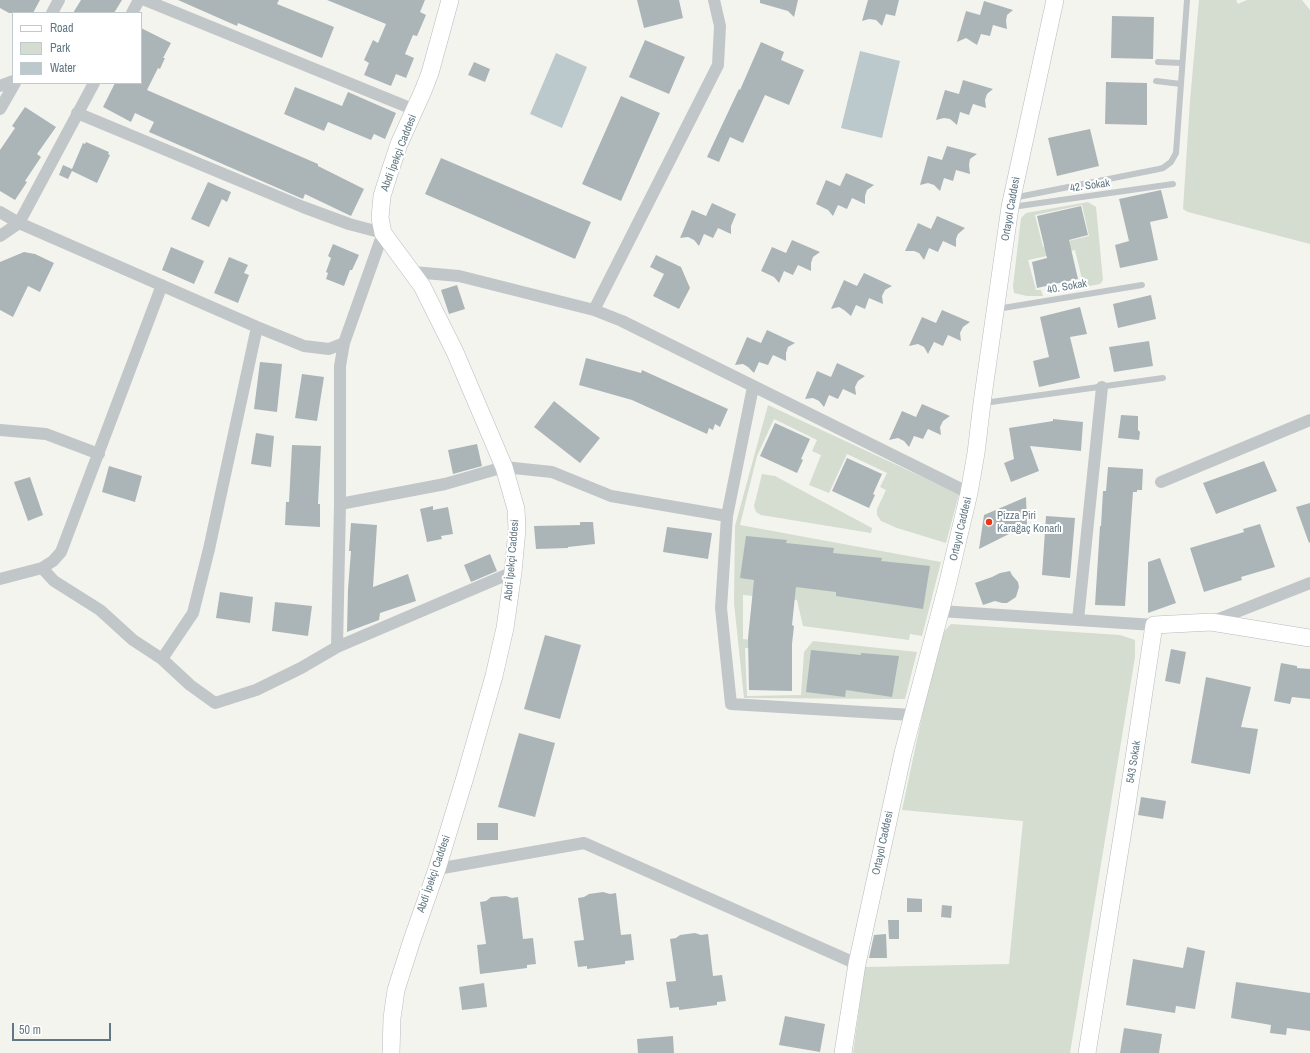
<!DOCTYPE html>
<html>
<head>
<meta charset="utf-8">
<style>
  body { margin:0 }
  #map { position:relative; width:1310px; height:1053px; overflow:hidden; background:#f4f4ef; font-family:"Archivo Narrow",sans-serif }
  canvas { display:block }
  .legend { position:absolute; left:12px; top:12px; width:130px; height:72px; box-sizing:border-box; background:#fff; border:1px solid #c0c9cd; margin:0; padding:5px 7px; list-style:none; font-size:12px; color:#617783 }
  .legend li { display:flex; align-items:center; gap:8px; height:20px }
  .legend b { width:20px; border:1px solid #c0c9cd }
  .scale { position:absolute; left:12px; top:1023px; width:99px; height:18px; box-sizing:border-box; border:2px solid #617783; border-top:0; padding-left:5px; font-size:12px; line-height:14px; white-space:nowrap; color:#617783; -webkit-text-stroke:3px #fff; paint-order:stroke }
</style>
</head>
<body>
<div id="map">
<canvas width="1310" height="1053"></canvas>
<ul class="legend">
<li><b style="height:5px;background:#fff"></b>Road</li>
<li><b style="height:11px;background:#d5dcd0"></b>Park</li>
<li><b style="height:11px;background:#bbc9cd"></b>Water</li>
</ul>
<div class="scale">50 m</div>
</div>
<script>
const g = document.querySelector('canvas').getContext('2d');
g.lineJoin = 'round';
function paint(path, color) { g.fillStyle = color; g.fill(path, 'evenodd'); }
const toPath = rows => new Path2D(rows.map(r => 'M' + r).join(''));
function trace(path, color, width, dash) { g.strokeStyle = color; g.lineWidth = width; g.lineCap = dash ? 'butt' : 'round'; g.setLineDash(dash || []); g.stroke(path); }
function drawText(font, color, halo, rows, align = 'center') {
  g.font = font + ' "Archivo Narrow",sans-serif'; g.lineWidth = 4; g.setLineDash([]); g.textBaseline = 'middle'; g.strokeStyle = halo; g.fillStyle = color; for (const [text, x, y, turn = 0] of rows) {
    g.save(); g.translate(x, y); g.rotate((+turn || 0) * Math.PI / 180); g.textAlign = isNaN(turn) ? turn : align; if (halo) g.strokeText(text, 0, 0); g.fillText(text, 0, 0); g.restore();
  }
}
paint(toPath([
  [1199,0,1236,0,1238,4,1247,0,1302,0,1310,10,1310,244,1188,212,1183,209,1190,101],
  [1088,202,1096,207,1103,280,1100,284,1067,290,1063,289,1061,284,1082,279,1075,250,1028,260,1036,290,1041,290,1043,296,1027,296,1014,293,1013,286,1021,218,1026,213],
  [1082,205,1089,236,1043,247,1035,215],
  [768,405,959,494,946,543,897,528,881,521,877,515,877,509,886,490,880,487,887,473,847,454,829,493,809,485,821,455,812,451,817,440,774,419,757,456,740,525,941,562,922,636,910,634,909,640,803,626,797,600,743,595,743,639,790,645,791,650,745,648,747,696,801,695,804,652,813,641,917,652,905,699,744,698,734,603,735,526],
  [762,474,775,476,872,528,871,533,761,515,756,512,754,506],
  [951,624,1120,635,1135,640,1135,657,1070,1053,853,1053,865,967,1009,964,1023,821,902,810,939,637]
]), '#d5dcd0');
paint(toPath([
  [860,51,900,61,882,138,841,128],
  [556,53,587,67,562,128,530,114]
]), '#bbc9cd');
paint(toPath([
  [0,0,40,0,33,13,9,13,0,8],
  [81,0,122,0,114,13,73,13],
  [178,0,279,0,277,4,334,27,322,58,238,23,237,26],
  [327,0,425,0,420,12,426,15,417,36,413,35,405,54,414,58,406,78,396,74,391,86,364,75,369,63,364,60,373,40,378,43,386,24],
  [637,0,679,0,683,18,644,28],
  [760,0,798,0,794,17,788,11,760,3],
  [868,0,899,0,895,16,886,14,882,26,876,20,869,19,862,21],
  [984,1,1013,10,1007,15,1006,21,1007,29,993,25,990,36,981,34,977,45,966,38,957,42,966,11,980,15],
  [1112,16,1154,17,1153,59,1111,58],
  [141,28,171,43,163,58,165,58,160,69,158,68,147,90,318,164,318,166,364,189,351,216,305,194,303,199,149,132,154,122,135,113,131,122,103,107,115,83,141,83],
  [645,40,685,57,669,94,629,77],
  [761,42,784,52,781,60,804,70,789,105,765,95,743,143,730,137,719,162,707,157,739,89,740,90],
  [474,62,490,69,485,82,468,75],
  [963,80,993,89,987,94,985,100,986,108,973,104,969,115,960,112,957,125,950,119,944,118,936,120,945,90,959,94],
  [1106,82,1147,83,1147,125,1105,124],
  [295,87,342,106,348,92,396,113,385,139,374,134,371,140,328,122,324,131,284,114],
  [621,96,660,113,621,201,582,184],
  [25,107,56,127,37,154,41,157,25,181,27,182,15,200,0,191,0,150,15,128,12,126],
  [1090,129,1099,166,1057,176,1048,138],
  [86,142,109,152,108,154,110,155,97,183,72,171,68,179,59,175,63,165,72,169,83,143,85,144],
  [947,146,977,154,970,159,969,165,970,174,956,170,953,181,944,178,940,191,934,185,928,183,920,185,928,156,942,160],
  [441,158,591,222,575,259,425,194],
  [846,173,874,185,867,190,865,196,865,204,852,198,847,209,838,205,833,216,828,210,816,204,826,180,840,186],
  [208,182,231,192,227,202,222,199,209,227,191,219],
  [1161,190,1168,218,1150,222,1158,260,1120,268,1115,245,1129,241,1119,199],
  [712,203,736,214,731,226,731,234,718,228,713,238,704,234,699,246,694,240,688,237,680,238,692,210,706,216],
  [1081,206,1088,235,1069,240,1078,279,1037,288,1032,262,1047,258,1037,216],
  [937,216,965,228,958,234,956,239,956,247,943,241,938,252,929,248,924,260,919,253,914,251,905,251,918,223,931,229],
  [792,240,820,252,813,257,811,263,811,271,798,265,793,275,784,271,779,283,774,277,761,271,772,247,786,253],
  [333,244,359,255,352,270,350,270,344,286,326,279,328,273,326,272,331,258,328,256],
  [171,247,204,261,194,284,162,270],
  [24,252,35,254,54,263,40,292,28,286,13,317,0,310,0,262],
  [656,255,681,267,690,288,679,309,653,296,664,274,650,267],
  [229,257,248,265,244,273,249,275,238,303,214,293],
  [864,273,892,286,885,290,882,296,883,304,869,298,865,309,856,305,851,316,844,310,839,307,831,309,844,280,857,286],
  [457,285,465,309,449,314,441,290],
  [1151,295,1156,319,1118,328,1113,304],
  [1080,307,1087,334,1070,337,1080,378,1039,387,1033,361,1049,357,1040,317],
  [942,310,970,322,963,327,960,333,961,341,948,335,943,346,934,342,928,354,924,347,918,344,909,346,922,317,936,323],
  [767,330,795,343,788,347,786,353,786,361,773,355,768,365,759,362,754,373,748,367,743,364,735,365,747,337,761,343],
  [1149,341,1153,366,1114,372,1109,347],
  [586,358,641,373,642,370,728,409,720,427,715,424,713,430,709,428,707,434,632,400,579,385],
  [260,362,282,364,277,412,254,409],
  [837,363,865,376,858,381,855,387,856,395,843,389,838,399,829,395,824,407,819,401,813,398,805,399,817,371,831,377],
  [302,374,324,377,317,421,295,418],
  [554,401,600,438,580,463,534,427],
  [922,404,950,416,943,421,940,427,941,435,928,429,923,439,914,436,909,447,904,441,898,438,889,440,902,411,916,417],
  [1121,415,1138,416,1138,430,1140,432,1139,440,1118,438],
  [1053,419,1083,422,1081,451,1030,446,1039,471,1011,482,1004,463,1014,459,1009,428,1053,421],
  [775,423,810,439,801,459,803,460,797,473,760,456],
  [256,433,274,436,271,467,251,464],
  [477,444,482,466,453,474,448,450],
  [292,445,321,446,318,504,320,504,320,527,285,525,286,502,289,502],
  [847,458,882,474,873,494,875,495,869,508,832,491],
  [1264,461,1277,491,1216,514,1203,483],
  [109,466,142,476,135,502,102,492],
  [1108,467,1143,469,1142,490,1137,490,1137,492,1133,492,1125,606,1095,605,1100,526,1101,526,1103,491,1106,491],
  [30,477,43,515,28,521,14,482],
  [1026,497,1027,525,979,549,984,515],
  [1310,503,1310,542,1309,543,1296,507],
  [433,506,433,510,448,507,453,534,441,536,442,539,427,542,420,509],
  [1046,516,1075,518,1070,578,1042,575],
  [580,522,593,522,595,544,568,547,568,548,536,549,534,526,580,525],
  [351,523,377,525,373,587,408,574,416,601,380,613,379,620,347,632,348,589,351,551,349,551],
  [1260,524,1275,567,1241,577,1242,580,1204,592,1190,548,1244,532,1243,529],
  [667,527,712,533,708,559,663,552],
  [746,536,787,540,786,543,834,548,833,553,882,558,881,561,930,566,923,609,836,596,836,592,796,587,792,625,794,626,792,644,792,691,749,690,748,638,754,580,740,578],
  [490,554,497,571,471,582,464,565],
  [1160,558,1176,603,1148,613,1148,562],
  [1010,571,1012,575,1018,582,1019,587,1016,597,1007,603,1002,603,995,601,983,605,975,583,992,577,1000,573],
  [220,592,253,597,250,623,216,618],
  [275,602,312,606,308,636,272,631],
  [545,635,581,645,560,719,524,709],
  [1171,649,1186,652,1180,684,1165,681],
  [811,650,861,655,861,653,899,656,892,697,846,690,845,697,806,692],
  [1281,663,1297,666,1297,668,1310,669,1310,699,1292,697,1290,704,1274,701],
  [1206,677,1251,687,1241,727,1258,729,1250,774,1191,763],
  [519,733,555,743,535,817,498,807],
  [1141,797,1166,801,1163,819,1138,815],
  [477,823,498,823,498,840,477,840],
  [603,892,610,894,616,893,621,935,631,934,634,960,625,961,625,964,587,969,587,966,578,967,574,941,584,940,578,898,584,897,589,894],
  [506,896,512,898,518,897,523,939,533,938,536,964,527,965,527,968,480,974,477,945,486,944,480,902,486,901,491,897],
  [907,898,922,899,922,912,907,912],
  [942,905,952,906,951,918,941,917],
  [888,920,899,920,899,939,889,939],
  [695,933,701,935,708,934,713,976,722,975,726,1001,717,1002,717,1005,679,1010,679,1007,670,1008,666,982,676,981,670,939,676,938,680,935],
  [886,934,887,958,869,958,874,935],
  [1187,947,1205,951,1195,1009,1176,1006,1175,1013,1126,1005,1133,959,1183,968],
  [1236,982,1310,993,1310,1031,1287,1028,1286,1035,1270,1033,1271,1025,1231,1018],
  [484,983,487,1007,462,1010,459,987],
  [785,1016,825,1024,820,1052,779,1045],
  [1124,1028,1162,1034,1159,1053,1120,1053],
  [673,1036,674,1053,638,1053,637,1039]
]), '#abb5b8');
const secondary = toPath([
  [391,1053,392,1018,396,990,412,940,437,869,466,774,494,676,505,628,513,572,517,529,516,509,504,467,455,352,422,286,383,233,380,218,382,196,389,174,399,144,423,91,430,73,450,0],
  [843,1053,857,964,903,753,947,586,969,493,976,453,982,403,1010,207,1055,0],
  [1087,1053,1125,818,1154,625,1211,622,1310,638]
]);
trace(secondary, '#b5bbbf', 18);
trace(toPath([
  [1158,62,1182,63],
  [1156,81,1181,84],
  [1013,198,1159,169,1163,168,1171,162,1176,153,1187,0],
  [1012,207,1173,184],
  [997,309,1142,285],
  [984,403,1163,378]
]), '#c1c6c8', 6);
trace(toPath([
  [145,0,415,110],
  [52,13,59,0],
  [132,13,139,0],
  [0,86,13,81],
  [0,109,15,83],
  [0,212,19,223,257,327,304,346,329,349,344,343,383,233,349,224,303,207,77,113],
  [0,236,19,223,94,83],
  [413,272,459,276,594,310,622,321,969,493],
  [594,310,718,65,720,26,714,0],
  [0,430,46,434,99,454],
  [1161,482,1310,420],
  [340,504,340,366,344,343],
  [727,516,721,608,731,704,912,715],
  [42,568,54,581,100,610,133,640,162,659,190,685,215,703,256,690,301,668,337,647],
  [513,572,337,647,340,504,445,484,504,467,552,472,611,496,727,516,753,387],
  [0,579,42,568,53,561,61,552,162,285],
  [940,611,1154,625],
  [1078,620,1102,387],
  [1211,622,1310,583],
  [162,659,193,613,209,549,257,327],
  [437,869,584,843,857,964]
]), '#c1c6c8', 12);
trace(secondary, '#fff', 17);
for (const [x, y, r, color] of [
  [989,522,4,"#f03514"]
]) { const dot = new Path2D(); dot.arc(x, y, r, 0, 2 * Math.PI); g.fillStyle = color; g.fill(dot); trace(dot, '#fff', 1.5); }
drawText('11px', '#617783', '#fff', [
  ["Abdi İpekçi Caddesi",399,153,-69],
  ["42. Sokak",1090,186,-8],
  ["Ortayol Caddesi",1011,209,-80],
  ["40. Sokak",1067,287,-10],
  ["Ortayol Caddesi",961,529,-77],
  ["Abdi İpekçi Caddesi",512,560,-85],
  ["543 Sokak",1134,762,-81],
  ["Ortayol Caddesi",883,843,-78],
  ["Abdi İpekçi Caddesi",434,874,-71]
]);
drawText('11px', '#617783', '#fff', [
  ["Pizza Piri",997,516],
  ["Karağaç Konarlı",997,529]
], 'left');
</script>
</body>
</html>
